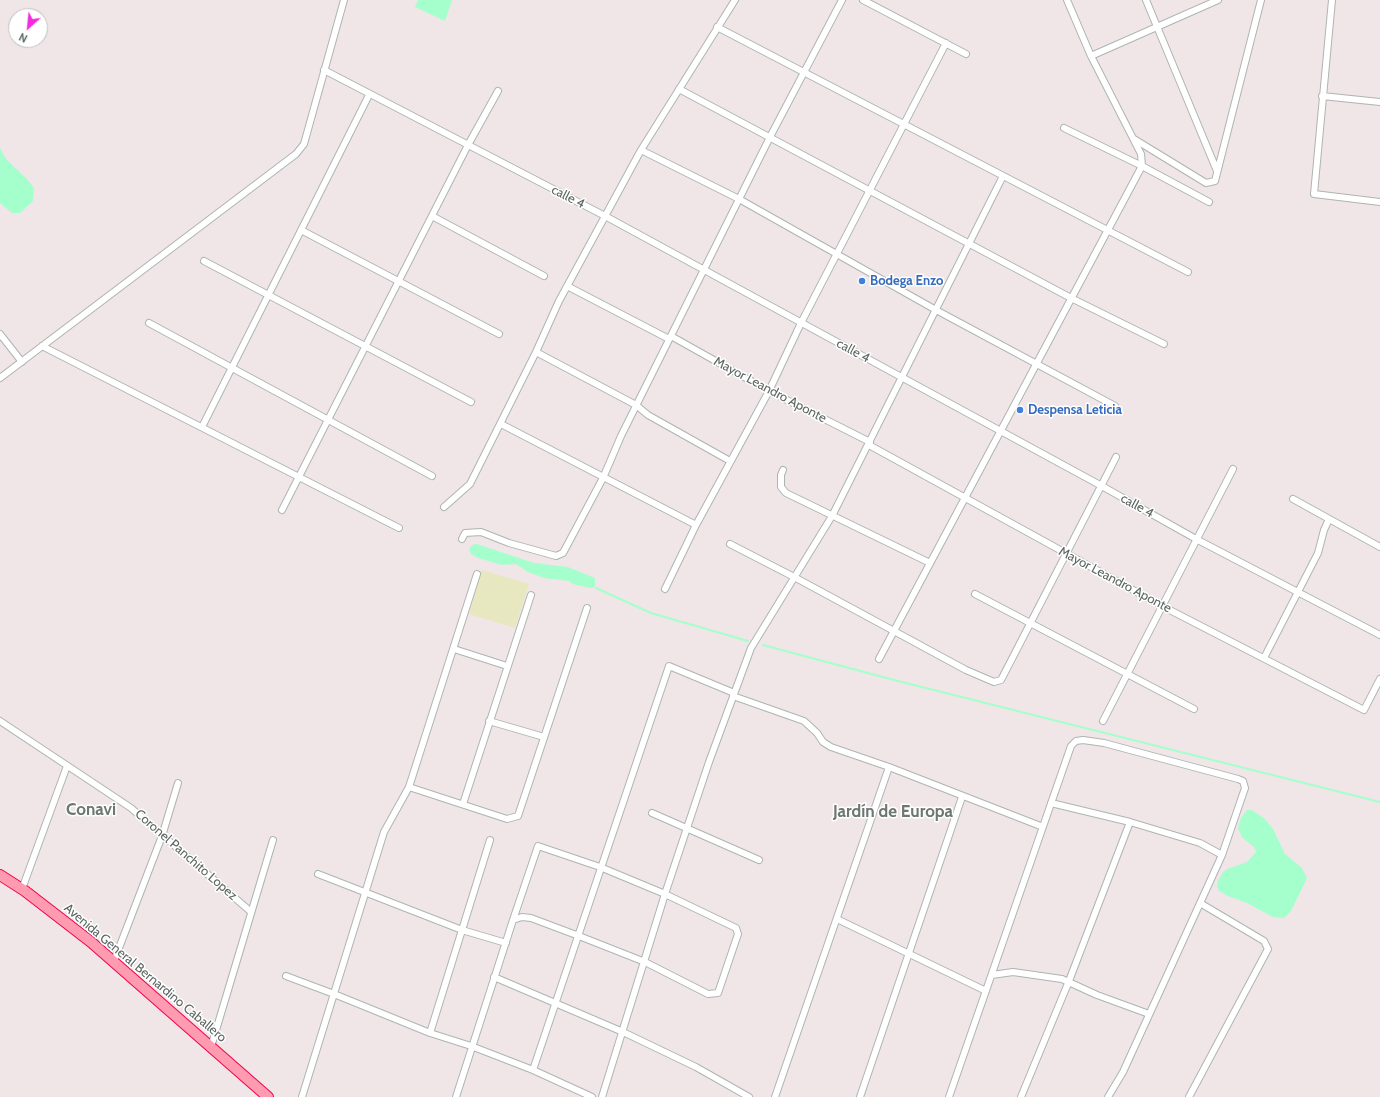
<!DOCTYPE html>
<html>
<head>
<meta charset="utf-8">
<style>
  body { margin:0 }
  #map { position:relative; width:1380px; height:1097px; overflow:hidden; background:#f0e5e7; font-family:Cabin,sans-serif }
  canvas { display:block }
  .north { position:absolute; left:8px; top:8px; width:40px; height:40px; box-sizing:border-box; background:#fff; border:1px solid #bec2c0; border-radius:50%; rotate:207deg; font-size:11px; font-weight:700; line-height:16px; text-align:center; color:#5c6662 }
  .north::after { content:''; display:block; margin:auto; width:14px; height:18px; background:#f12ae0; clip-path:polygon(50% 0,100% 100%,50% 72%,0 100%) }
</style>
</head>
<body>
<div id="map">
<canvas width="1380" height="1097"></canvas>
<div class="north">N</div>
</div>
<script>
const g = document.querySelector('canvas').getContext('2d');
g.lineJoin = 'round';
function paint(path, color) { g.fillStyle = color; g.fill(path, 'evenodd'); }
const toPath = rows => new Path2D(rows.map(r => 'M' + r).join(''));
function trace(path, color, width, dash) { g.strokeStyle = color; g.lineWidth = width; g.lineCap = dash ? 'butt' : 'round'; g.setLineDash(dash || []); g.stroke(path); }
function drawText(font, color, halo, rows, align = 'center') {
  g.font = font + ' Cabin,sans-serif'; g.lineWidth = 3; g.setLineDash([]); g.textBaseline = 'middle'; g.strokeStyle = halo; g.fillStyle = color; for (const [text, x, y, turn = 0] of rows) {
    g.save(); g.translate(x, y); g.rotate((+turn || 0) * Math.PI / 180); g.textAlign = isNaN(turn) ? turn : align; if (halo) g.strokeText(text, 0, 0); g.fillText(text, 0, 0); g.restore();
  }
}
paint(toPath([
  [482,570,529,584,515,628,469,614]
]), '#e8e8c0');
paint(toPath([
  [418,0,452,0,445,21,415,7],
  [0,148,6,159,27,179,34,188,33,201,20,213,12,213,0,203],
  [477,544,534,563,568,567,595,578,595,585,594,588,590,588,573,584,569,581,544,578,528,572,516,564,502,565,478,558,471,554,469,549,472,545],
  [1247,810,1252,810,1265,819,1273,829,1285,854,1302,868,1307,878,1291,911,1284,918,1273,917,1247,903,1228,896,1219,891,1217,886,1218,881,1223,872,1227,869,1247,862,1256,852,1254,847,1242,837,1238,828,1241,818]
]), '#a5ffcd');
trace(toPath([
  [596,588,651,613,748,641],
  [763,645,894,680,1380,802]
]), '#a5ffcd', 2);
const minor = toPath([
  [863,0,966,54],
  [1146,0,1217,171],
  [1332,0,1314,194,1380,202],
  [717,27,1188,272],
  [1091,56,1218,0],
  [324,70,605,216,1100,485,1196,539,1380,635],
  [679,89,1071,298,1164,344],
  [1322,96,1380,102],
  [1064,128,1142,166,1209,202],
  [1134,139,1206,183,1215,181,1261,0],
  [641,150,739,199,936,310,1115,406],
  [432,216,544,276],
  [301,230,499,334],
  [204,261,471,402],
  [567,286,669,339],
  [149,323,432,476],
  [0,334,22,362],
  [671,336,769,391,870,442],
  [42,346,399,528],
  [536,352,636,405,648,415,730,461],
  [0,378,296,154,304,144,344,0],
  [501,424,696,525],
  [202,427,369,95],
  [869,445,1162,606,1364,710,1380,679],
  [783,470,781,475,781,487,786,493,930,563],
  [1293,499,1380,547],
  [444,507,470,484,536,352,559,301,641,150,735,0],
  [282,510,468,145,498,91],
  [462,539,465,533,481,532,509,543,556,556,563,553,603,478,621,436,770,137,842,0],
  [730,544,796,578,966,670,994,682,1001,680,1116,457],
  [665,589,696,525,769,391,801,323,946,43],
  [975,594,1194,709],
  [454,649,507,666],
  [1264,658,1318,553,1324,530,1329,519],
  [879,659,1142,166,1141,154,1091,56,1067,0],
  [733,696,804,721,817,733,823,742,831,747,889,767],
  [0,721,131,808,250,911],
  [489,721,544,737],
  [1103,721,1233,469],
  [409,787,507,819,518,816,587,608],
  [1051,803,1130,822,1200,843,1222,855],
  [463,804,531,595],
  [652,813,759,860],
  [318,874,462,930,506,943],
  [22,889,67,766],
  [837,919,986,991],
  [114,961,162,836,178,783],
  [992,975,1013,972,1062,979,1097,995,1149,1014],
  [286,976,334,994,430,1033,471,1046,533,1070,592,1097],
  [494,977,623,1032,696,1067,749,1097],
  [430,1033,490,840],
  [211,1047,273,840],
  [533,1070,669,666,734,693],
  [302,1097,384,832,409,787,477,574],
  [456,1097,513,920,522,917,531,918,579,936,645,962,708,994,718,993,738,934,736,928,665,894,600,867,538,846,513,920],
  [602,1097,665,894,709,762,751,648,832,516,1003,176],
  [775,1097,889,767,1043,827],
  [860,1097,962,797],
  [949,1097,1071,746,1076,741,1083,740,1104,743,1238,779,1243,781,1245,788,1222,855,1123,1072,1108,1097],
  [1021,1097,1069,981,1130,822],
  [1189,1097,1268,949,1264,941,1200,903]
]);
const trunk = toPath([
  [0,875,25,891,91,942,268,1097]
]);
trace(minor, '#adb5b3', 8);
trace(trunk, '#f4004b', 12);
trace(minor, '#fff', 6);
trace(trunk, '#ff9bb0', 10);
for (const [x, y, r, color] of [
  [862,281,4,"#3f7fe0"],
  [1020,410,4,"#3f7fe0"]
]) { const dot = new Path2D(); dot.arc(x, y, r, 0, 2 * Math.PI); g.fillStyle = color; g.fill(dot); trace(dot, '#fff', 1.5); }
drawText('13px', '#5c6662', '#fff', [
  ["calle 4",568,197,27],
  ["calle 4",853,351,28],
  ["Mayor Leandro Aponte",770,390,28],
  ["calle 4",1137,506,29],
  ["Mayor Leandro Aponte",1115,580,28],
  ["Coronel Panchito Lopez",186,855,41],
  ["Avenida General Bernardino Caballero",145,973,40]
]);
drawText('bold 13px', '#366cbe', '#fff', [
  ["Bodega Enzo",870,281],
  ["Despensa Leticia",1028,410]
], 'left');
drawText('bold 17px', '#6d7873', '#fff', [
  ["Conavi",91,810],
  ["Jardín de Europa",893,812]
]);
</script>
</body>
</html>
